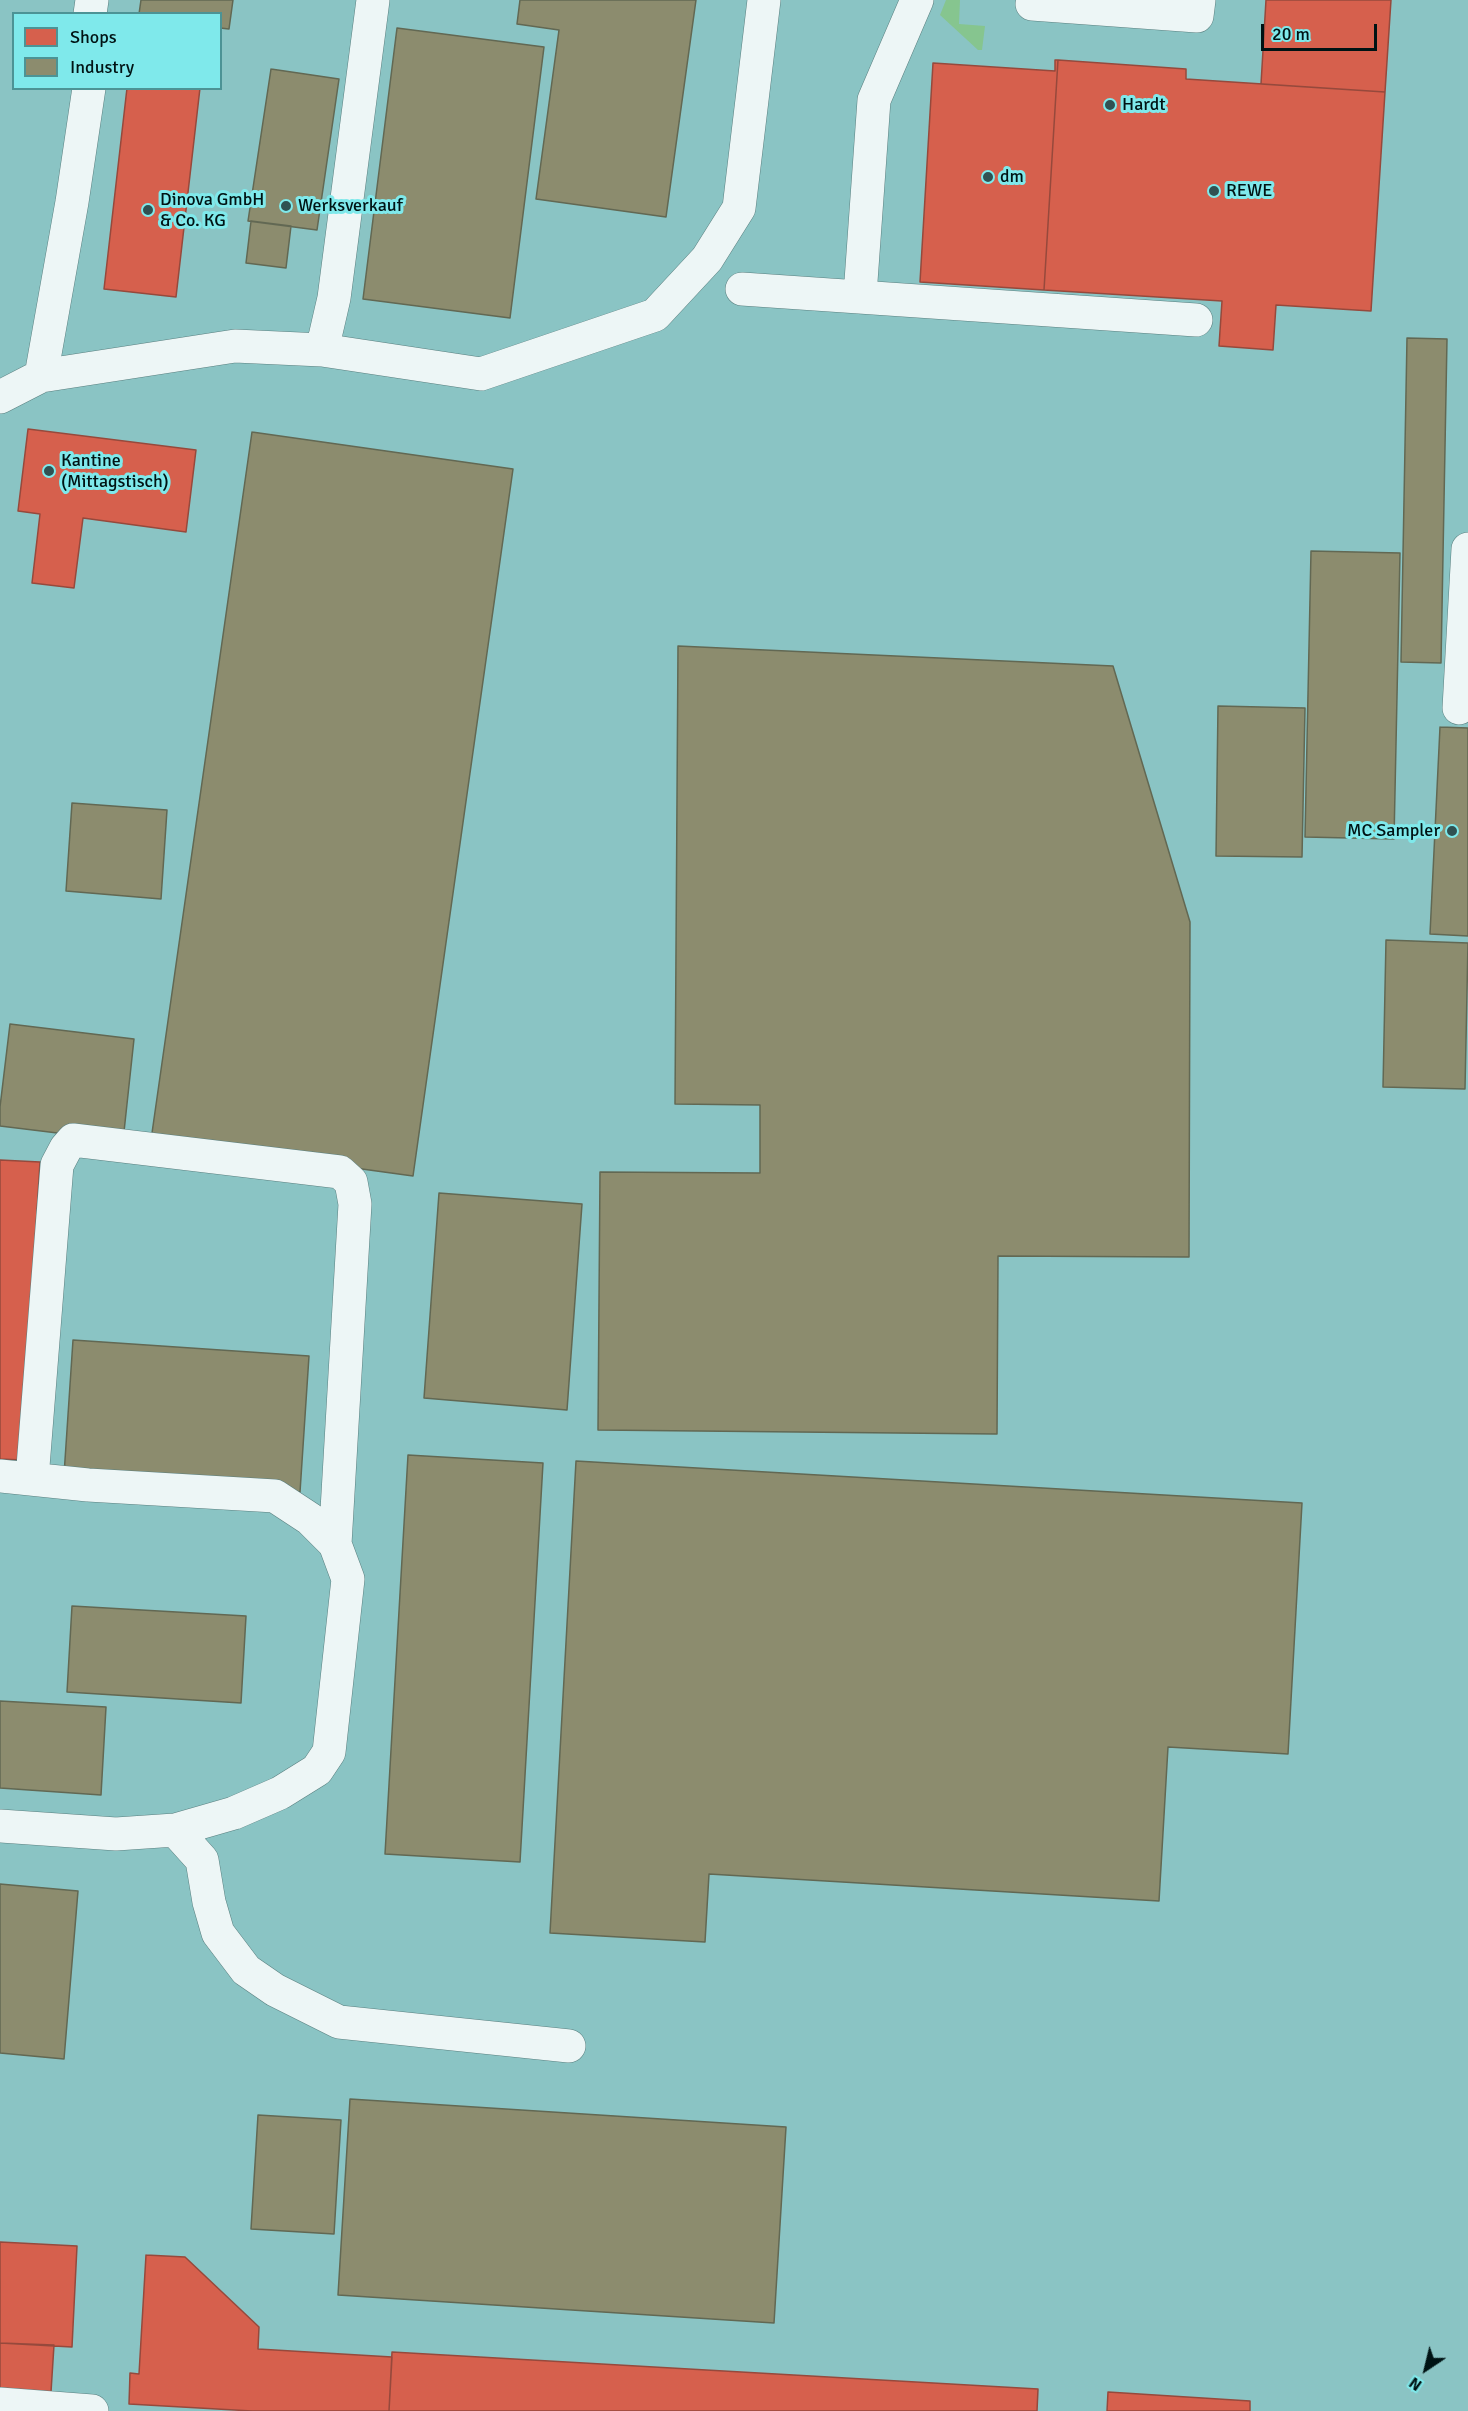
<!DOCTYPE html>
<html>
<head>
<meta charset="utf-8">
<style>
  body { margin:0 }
  #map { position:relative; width:1468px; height:2411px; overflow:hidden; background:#8ac4c4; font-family:Signika,sans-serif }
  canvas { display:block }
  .legend { position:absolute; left:12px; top:12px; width:210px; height:78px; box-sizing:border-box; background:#7fe9eb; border:2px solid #4c9395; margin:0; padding:8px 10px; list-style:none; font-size:18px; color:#001314 }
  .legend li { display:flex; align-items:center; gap:12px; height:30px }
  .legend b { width:30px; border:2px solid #4c9395 }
  .north { position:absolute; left:1396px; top:2339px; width:60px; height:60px; -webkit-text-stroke:4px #7fe9eb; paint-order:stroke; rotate:215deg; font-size:16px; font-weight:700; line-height:24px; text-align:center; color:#001314 }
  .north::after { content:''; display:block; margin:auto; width:21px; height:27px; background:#001314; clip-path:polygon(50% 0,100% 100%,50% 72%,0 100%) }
  .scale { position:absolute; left:1261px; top:24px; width:116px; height:27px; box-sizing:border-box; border:3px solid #001314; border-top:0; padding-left:8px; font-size:18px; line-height:21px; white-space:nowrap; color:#001314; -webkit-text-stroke:4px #7fe9eb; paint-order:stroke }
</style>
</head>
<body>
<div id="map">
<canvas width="1468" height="2411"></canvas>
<ul class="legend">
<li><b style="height:16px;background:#d6604d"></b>Shops</li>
<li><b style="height:16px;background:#8c8c6e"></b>Industry</li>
</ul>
<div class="north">N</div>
<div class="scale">20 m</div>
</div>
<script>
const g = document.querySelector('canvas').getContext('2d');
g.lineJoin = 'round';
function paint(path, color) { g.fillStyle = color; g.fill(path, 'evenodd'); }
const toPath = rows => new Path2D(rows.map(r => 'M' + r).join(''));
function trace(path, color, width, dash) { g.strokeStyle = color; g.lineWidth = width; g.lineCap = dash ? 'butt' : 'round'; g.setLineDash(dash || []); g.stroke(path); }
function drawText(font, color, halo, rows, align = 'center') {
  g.font = font + ' Signika,sans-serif'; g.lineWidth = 6; g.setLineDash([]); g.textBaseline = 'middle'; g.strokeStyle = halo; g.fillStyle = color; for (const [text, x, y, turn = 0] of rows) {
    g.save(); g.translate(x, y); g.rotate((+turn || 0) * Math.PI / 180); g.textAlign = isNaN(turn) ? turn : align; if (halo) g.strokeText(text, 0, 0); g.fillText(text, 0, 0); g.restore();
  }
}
paint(toPath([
  [946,0,960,0,959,24,985,26,982,50,978,50,940,15]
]), '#86c58f');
const shops = toPath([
  [1266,0,1391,0,1385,92,1261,84,1266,0],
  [1055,60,1058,60,1044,290,920,282,933,63,1055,71,1055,60],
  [1058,60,1186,69,1186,79,1385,92,1371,311,1276,305,1273,350,1219,346,1222,301,1044,290,1058,60],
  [127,88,200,88,176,297,104,289,127,88],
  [28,429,196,450,186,532,83,518,74,588,32,583,40,514,18,511,28,429],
  [0,1160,40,1162,22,1460,0,1459,0,1160],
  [0,2242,77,2246,72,2347,0,2343,0,2242],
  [146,2255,185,2257,259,2327,258,2349,392,2357,389,2411,252,2411,129,2404,130,2373,139,2374,146,2255],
  [0,2343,54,2345,51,2392,0,2389,0,2343],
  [392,2352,1038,2389,1037,2411,389,2411,392,2352],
  [1108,2392,1250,2401,1250,2411,1107,2411,1108,2392]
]);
paint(shops, '#d6604d');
trace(shops, '#96493c', 1.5);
const industry = toPath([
  [141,0,233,0,229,29,220,28,220,14,139,14,141,0],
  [520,0,696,0,666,217,536,199,559,30,517,24,520,0],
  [397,28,544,47,510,318,363,299,397,28],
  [271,69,339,79,317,230,248,221,271,69],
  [251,221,291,226,286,268,246,263,251,221],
  [1407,338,1447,339,1441,663,1401,662,1407,338],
  [252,432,513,469,413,1176,151,1140,252,432],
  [1311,551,1400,553,1394,839,1305,837,1311,551],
  [678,646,1113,666,1190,922,1189,1257,998,1256,997,1434,598,1430,600,1172,760,1173,760,1105,675,1104,678,646],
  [1218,706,1305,708,1302,857,1216,856,1218,706],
  [1440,727,1468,728,1468,936,1430,934,1440,727],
  [72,803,167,810,161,899,66,891,72,803],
  [1386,940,1468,943,1465,1089,1383,1087,1386,940],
  [10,1024,134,1039,123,1141,0,1126,0,1107,10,1024],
  [439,1193,582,1204,567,1410,424,1398,439,1193],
  [73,1340,309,1356,300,1492,64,1475,73,1340],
  [408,1455,543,1463,520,1862,385,1854,408,1455],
  [576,1461,1302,1503,1288,1754,1168,1747,1159,1901,709,1874,705,1942,550,1933,576,1461],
  [72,1606,246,1616,241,1703,67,1692,72,1606],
  [0,1701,106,1707,101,1795,0,1788,0,1701],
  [0,1884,78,1891,64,2059,0,2053,0,1884],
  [350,2099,786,2127,774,2323,338,2295,350,2099],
  [258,2115,341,2120,334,2234,251,2229,258,2115]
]);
paint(industry, '#8c8c6e');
trace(industry, '#626853', 1.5);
const minor = toPath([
  [1033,0,1032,4,1197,16,1199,0],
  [90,14,92,0],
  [742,289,1196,320],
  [860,295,874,100,917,0],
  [322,350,334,298,373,0],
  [41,376,235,346,322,350,481,374,655,315,707,259,739,208,764,0],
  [0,397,41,376,72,202,89,88],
  [1459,708,1468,549],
  [0,1476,88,1485,275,1496,310,1519,335,1544,348,1579,329,1752,317,1770,280,1793,234,1813,175,1830,116,1834,0,1826],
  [32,1479,57,1165,66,1148,73,1140,340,1172,351,1182,355,1204,335,1544],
  [175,1830,202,1860,209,1902,218,1933,246,1970,275,1990,339,2022,569,2046],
  [0,2404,92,2411]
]);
trace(minor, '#597f7f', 34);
trace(minor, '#edf6f6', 33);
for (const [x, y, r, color] of [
  [1110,105,6,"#305152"],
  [988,177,6,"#305152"],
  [1214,191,6,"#305152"],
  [286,206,6,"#305152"],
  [148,210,6,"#305152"],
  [49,471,6,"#305152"],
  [1452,831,6,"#305152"]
]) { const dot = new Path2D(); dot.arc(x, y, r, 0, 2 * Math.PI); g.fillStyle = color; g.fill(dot); trace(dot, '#7fe9eb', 2); }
drawText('18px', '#001314', '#7fe9eb', [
  ["Hardt",1122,105],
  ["dm",1000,177],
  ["REWE",1226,191],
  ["Dinova GmbH",160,200],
  ["& Co. KG",160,221],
  ["Werksverkauf",298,206],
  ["Kantine",61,461],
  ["(Mittagstisch)",61,482],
  ["MC Sampler",1440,831,"right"]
], 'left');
</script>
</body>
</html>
